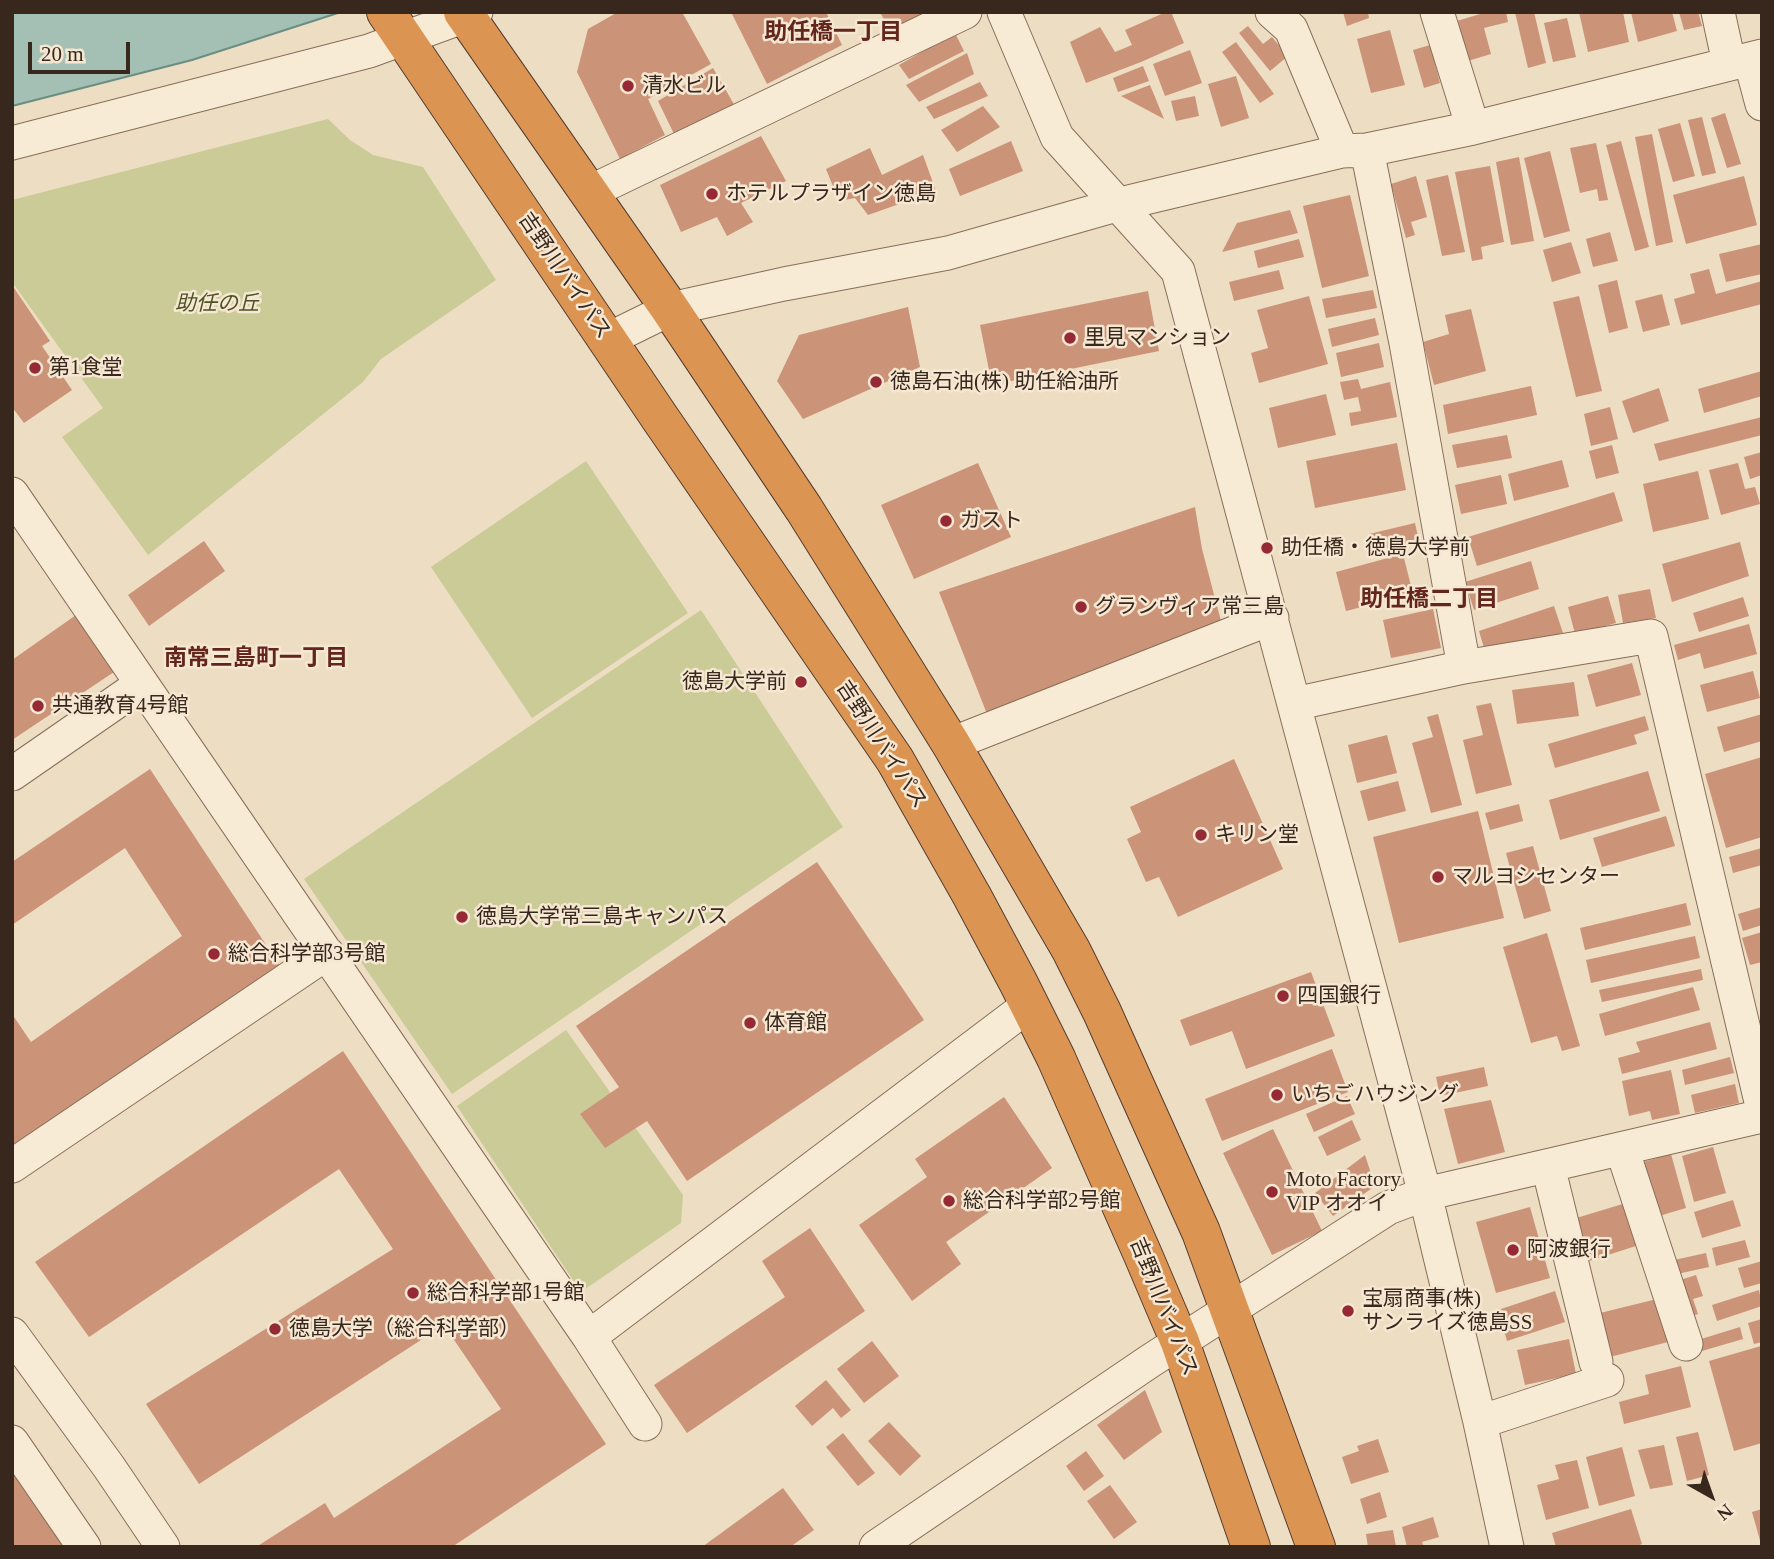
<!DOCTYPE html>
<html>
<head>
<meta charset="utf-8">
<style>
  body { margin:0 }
  #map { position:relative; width:1774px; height:1559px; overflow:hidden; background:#edddc2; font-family:"Times New Roman",serif }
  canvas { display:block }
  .frame { position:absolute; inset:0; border:14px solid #37271d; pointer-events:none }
  .north { position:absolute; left:1676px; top:1461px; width:70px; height:70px; -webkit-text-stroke:5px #f5e7d1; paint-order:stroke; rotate:140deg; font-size:19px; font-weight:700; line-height:28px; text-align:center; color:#37271d }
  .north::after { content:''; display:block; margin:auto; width:24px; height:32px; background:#37271d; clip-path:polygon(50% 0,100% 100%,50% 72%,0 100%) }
  .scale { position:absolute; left:28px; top:42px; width:102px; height:32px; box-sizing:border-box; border:4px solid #37271d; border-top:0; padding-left:9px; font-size:21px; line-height:24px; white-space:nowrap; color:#37271d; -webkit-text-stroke:5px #f5e7d1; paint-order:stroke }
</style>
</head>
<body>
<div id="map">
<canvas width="1774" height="1559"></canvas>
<div class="frame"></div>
<div class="north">N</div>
<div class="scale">20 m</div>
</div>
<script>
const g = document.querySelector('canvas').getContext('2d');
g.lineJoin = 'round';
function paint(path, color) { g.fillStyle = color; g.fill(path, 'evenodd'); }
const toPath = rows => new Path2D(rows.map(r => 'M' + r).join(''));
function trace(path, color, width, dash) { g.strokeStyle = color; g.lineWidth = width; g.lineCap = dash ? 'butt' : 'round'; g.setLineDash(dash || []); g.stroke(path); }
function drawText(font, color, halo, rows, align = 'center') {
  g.font = font + ' "Times New Roman","Noto Sans JP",serif'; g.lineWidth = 5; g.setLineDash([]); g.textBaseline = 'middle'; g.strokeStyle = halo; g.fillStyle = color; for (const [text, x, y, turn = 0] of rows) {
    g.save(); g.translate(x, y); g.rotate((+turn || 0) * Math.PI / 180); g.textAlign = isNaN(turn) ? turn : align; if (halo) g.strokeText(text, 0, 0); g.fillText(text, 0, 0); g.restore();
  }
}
paint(toPath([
  [328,119,350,140,373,155,423,167,496,280,381,359,363,382,148,555,62,437,103,408,12,282,12,200],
  [586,461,688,613,532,718,431,567],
  [701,610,843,827,452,1094,304,879],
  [566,1030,683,1195,681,1223,581,1292,457,1106]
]), '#cacb96');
const water = toPath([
  [12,12,341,12,192,60,12,106,12,12]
]);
paint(water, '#a4c0b5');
trace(water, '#6b8e82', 2);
paint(toPath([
  [618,12,682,12,711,64,648,99,665,135,620,159,577,72,588,29],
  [731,12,826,12,842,45,767,84],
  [880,12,926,12,890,31],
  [1166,12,1171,12,1184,43,1141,62,1086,83,1070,42,1100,27,1115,52,1132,45,1125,30],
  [1343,12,1368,12,1369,18,1347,26],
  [1487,12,1506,12,1508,22,1484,28,1491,54,1461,63,1450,23],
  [1515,12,1534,12,1546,63,1528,68],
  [1579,12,1623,12,1629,42,1588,52],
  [1631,12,1672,12,1677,31,1638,42],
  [1679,12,1698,12,1702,26,1684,30],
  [1567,18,1576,57,1553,62,1544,23],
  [1248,26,1263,44,1272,37,1288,56,1270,71,1239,33],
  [1390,30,1405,85,1371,93,1357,39],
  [955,33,964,51,909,79,899,65],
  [1236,42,1274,94,1260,103,1222,52],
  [1430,45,1440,83,1424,88,1413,50],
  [1190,50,1202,83,1165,96,1153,64],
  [967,53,974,74,919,102,906,85],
  [1143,66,1149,81,1118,92,1113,78],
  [713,68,735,106,676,138,658,101],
  [1236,76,1249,118,1221,127,1208,84],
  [980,82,988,96,934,119,926,107],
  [1150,85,1164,119,1121,96],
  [1195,96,1199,116,1176,121,1171,101],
  [983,106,1000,127,957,152,941,130],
  [1725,113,1741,164,1727,168,1711,118],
  [1702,117,1716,173,1702,176,1688,120],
  [1680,123,1695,176,1673,182,1658,129],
  [1652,134,1673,242,1656,246,1635,137],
  [761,136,786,181,741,203,753,222,727,236,717,217,681,232,660,185],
  [1011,141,1023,171,960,196,949,169],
  [1621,141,1649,247,1635,251,1606,145],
  [1596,143,1608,200,1599,201,1597,189,1580,193,1570,148],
  [870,148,882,175,923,155,936,191,868,215,855,198,839,201,826,169],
  [1550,151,1570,231,1544,238,1524,158],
  [1519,157,1534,241,1511,245,1496,162],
  [1490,166,1504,242,1481,247,1483,259,1472,261,1455,172],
  [1448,175,1465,252,1442,256,1426,180],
  [1416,176,1427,217,1411,222,1415,235,1406,238,1391,184],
  [1744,176,1757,225,1686,244,1673,195],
  [1350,195,1369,276,1322,288,1303,206],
  [1290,210,1298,233,1222,252,1237,223],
  [1610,232,1618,261,1593,267,1586,239],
  [1299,239,1304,257,1258,268,1254,251],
  [1571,242,1581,273,1552,282,1543,250],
  [1762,244,1762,274,1726,282,1719,254],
  [1709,269,1716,294,1762,281,1762,304,1681,325,1674,299,1695,293,1690,274],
  [1279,270,1284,289,1234,301,1229,282],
  [1617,280,1628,328,1609,333,1598,285],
  [12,285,50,341,42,346,72,390,24,423,12,407],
  [1373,290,1377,308,1326,318,1322,299],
  [1148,291,1159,351,992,385,980,325],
  [1662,294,1670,325,1643,332,1635,301],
  [1309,296,1328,364,1259,383,1251,353,1268,348,1257,310],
  [1579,296,1602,391,1576,397,1553,302],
  [908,307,920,367,803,419,777,381,799,335],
  [1471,309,1486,371,1434,385,1423,342,1449,334,1445,315],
  [1375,318,1379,335,1332,347,1328,329],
  [1379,343,1384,367,1341,377,1336,353],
  [1762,371,1762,396,1704,413,1698,389],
  [1358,379,1361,389,1390,382,1397,417,1351,426,1349,413,1361,411,1358,397,1344,400,1340,382],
  [1531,386,1537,415,1448,434,1443,405],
  [1659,388,1669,421,1633,433,1622,401],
  [1326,394,1336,435,1278,448,1269,408],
  [1610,407,1618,439,1591,446,1584,414],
  [1762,417,1762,435,1659,461,1654,444],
  [1507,435,1512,458,1457,468,1452,445],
  [1397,443,1406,490,1315,508,1306,461],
  [1612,445,1619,473,1596,479,1589,451],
  [1762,452,1762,475,1750,479,1744,457],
  [1562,460,1569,487,1514,501,1508,474],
  [978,463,1011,537,914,579,881,505],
  [1738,463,1745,489,1755,487,1760,504,1721,515,1709,470],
  [1698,471,1709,519,1653,532,1643,484],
  [1501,475,1507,504,1461,514,1455,485],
  [1614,492,1623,521,1477,566,1468,537],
  [1195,507,1202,549,1221,621,987,714,939,592],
  [1415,523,1419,541,1373,552,1369,534],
  [204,541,225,571,149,626,128,595],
  [1740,542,1749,576,1672,602,1662,564],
  [1403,554,1413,594,1346,611,1336,572],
  [1531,561,1539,589,1474,610,1465,582],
  [1650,589,1656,618,1623,623,1618,595],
  [1608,596,1616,623,1575,634,1568,607],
  [1743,597,1749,616,1699,632,1693,613],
  [1554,606,1563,633,1487,658,1479,631],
  [1433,609,1441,648,1391,658,1383,620],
  [76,615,114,672,12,740,12,660],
  [1749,624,1757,654,1704,669,1700,653,1678,660,1674,645],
  [1632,663,1641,695,1596,707,1587,675],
  [1753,671,1760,698,1707,712,1700,685],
  [1574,682,1579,716,1517,724,1512,690],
  [1491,703,1512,785,1476,794,1463,740,1483,735,1476,706],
  [1438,714,1462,805,1431,813,1412,743,1433,737,1427,717],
  [1762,714,1762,741,1724,752,1717,727],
  [1645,716,1649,730,1634,735,1637,744,1555,768,1548,744],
  [1387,735,1397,773,1357,783,1348,745],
  [1762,757,1762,837,1726,848,1705,774],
  [1234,759,1283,869,1178,917,1159,877,1146,882,1127,839,1141,832,1130,807],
  [150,769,284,972,12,1158,12,1014,31,1042,182,936,125,848,12,925,12,862],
  [1648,771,1660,811,1560,840,1549,800],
  [1398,781,1406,811,1368,821,1360,791],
  [1519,804,1523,821,1490,830,1485,813],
  [1478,811,1504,918,1399,943,1373,837],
  [1666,816,1675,846,1602,867,1593,838],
  [1533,846,1551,911,1524,919,1506,853],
  [1762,848,1762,865,1733,873,1729,857],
  [817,862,924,1020,687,1181,647,1121,605,1148,580,1114,619,1087,576,1026],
  [1686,903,1691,925,1585,950,1580,928],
  [1762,907,1762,925,1743,931,1738,914],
  [1762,932,1762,962,1750,965,1742,938],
  [1547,933,1580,1046,1562,1051,1557,1036,1531,1043,1503,947],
  [1695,936,1700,958,1591,983,1586,960],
  [1701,969,1703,980,1602,1002,1599,990],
  [1311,972,1335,1036,1246,1069,1232,1031,1190,1046,1180,1020],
  [1693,987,1700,1010,1605,1036,1599,1014],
  [1710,1022,1717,1049,1622,1074,1618,1058,1640,1052,1636,1042],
  [1332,1049,1348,1092,1222,1141,1205,1099],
  [343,1051,606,1444,452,1547,256,1547,325,1503,334,1518,501,1409,444,1325,199,1484,146,1404,393,1249,339,1169,89,1337,35,1262],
  [1730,1057,1734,1073,1685,1085,1682,1070],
  [1484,1067,1488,1086,1440,1096,1436,1077],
  [1671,1070,1680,1114,1652,1120,1650,1111,1629,1116,1622,1081],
  [1735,1084,1739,1103,1695,1113,1691,1095],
  [1347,1096,1355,1114,1314,1132,1306,1114],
  [1004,1097,1052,1168,946,1242,961,1264,912,1301,859,1225,927,1177,915,1159],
  [1491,1100,1505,1152,1458,1164,1444,1109],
  [1352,1120,1361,1140,1327,1156,1318,1137],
  [1273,1129,1322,1231,1272,1255,1223,1153],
  [1713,1147,1726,1193,1694,1202,1682,1156],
  [1671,1154,1686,1208,1659,1216,1643,1162],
  [1365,1155,1375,1186,1333,1216,1315,1193],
  [1733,1200,1741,1226,1702,1238,1694,1212],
  [1626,1203,1639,1245,1586,1262,1573,1219],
  [1530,1207,1550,1278,1496,1293,1476,1222],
  [810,1228,865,1311,687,1433,654,1385,785,1297,762,1261],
  [1745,1240,1750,1257,1716,1266,1712,1248],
  [1706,1253,1709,1267,1677,1274,1674,1260],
  [1762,1261,1762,1283,1744,1288,1738,1268],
  [1696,1275,1703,1296,1693,1299,1698,1314,1688,1317,1677,1281],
  [1759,1290,1762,1306,1717,1321,1712,1305],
  [1555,1291,1565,1322,1507,1341,1498,1310],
  [1657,1299,1668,1342,1606,1358,1596,1314],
  [1762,1319,1762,1342,1754,1344,1748,1323],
  [1740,1327,1743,1339,1702,1351,1698,1340],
  [1569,1339,1576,1374,1525,1385,1517,1350],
  [872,1341,899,1376,864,1403,837,1369],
  [1761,1346,1762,1443,1734,1451,1709,1361],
  [1681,1366,1691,1407,1624,1424,1619,1402,1649,1394,1645,1375],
  [826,1380,851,1410,841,1418,833,1408,812,1426,795,1406],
  [1145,1390,1162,1432,1124,1460,1097,1425],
  [889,1422,921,1456,900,1476,868,1441],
  [1698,1432,1709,1475,1687,1481,1676,1437],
  [843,1433,875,1473,858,1486,826,1447],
  [1378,1439,1389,1472,1351,1484,1342,1457,1359,1451,1357,1446],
  [1664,1445,1673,1485,1650,1489,1638,1450],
  [1622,1447,1635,1496,1599,1506,1586,1457],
  [1086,1451,1104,1476,1084,1491,1066,1466],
  [1577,1460,1589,1508,1546,1520,1537,1485,1559,1479,1555,1465],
  [12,1463,69,1547,12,1547],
  [1110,1485,1137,1522,1114,1539,1087,1501],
  [783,1488,814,1530,790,1547,702,1547],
  [1380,1492,1387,1517,1367,1524,1360,1499],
  [1631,1509,1642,1544,1634,1547,1556,1547,1552,1533],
  [1762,1509,1762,1544,1761,1544,1752,1512],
  [1433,1517,1439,1537,1422,1542,1424,1547,1407,1547,1402,1527],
  [1393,1530,1396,1547,1368,1547,1366,1534]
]), '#cb9378');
const minor = toPath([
  [1004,12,1057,137,1178,271,1425,1194,1480,1422,1507,1547],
  [1272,12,1291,29,1342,151],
  [1437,12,1473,128],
  [1718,12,1729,63],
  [1750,59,1762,104],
  [12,143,369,51,476,12],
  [1367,150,1406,343,1464,667],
  [590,192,965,12],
  [607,340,670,309,784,284,948,253,1120,204,1342,151,1367,150,1473,128,1762,56],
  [12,494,589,1337,1029,1005],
  [1294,704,1464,667,1651,636,1762,1106],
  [951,744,1272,618],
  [12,774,142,684],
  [1622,1149,1686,1344],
  [12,1166,327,953],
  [1548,1166,1596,1362],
  [12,1334,109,1467,163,1547],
  [589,1337,645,1424],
  [1480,1422,1607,1380],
  [12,1442,84,1547],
  [876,1547,1150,1361,1388,1208,1425,1194,1762,1116]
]);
const highway = toPath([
  [386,12,660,418,895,760,972,896,1018,982,1056,1058,1143,1255,1180,1342,1251,1547],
  [463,12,670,309,804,509,951,744,1071,950,1102,1012,1201,1232,1316,1547]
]);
trace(minor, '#876e59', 35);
trace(highway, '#553c2e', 40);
trace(minor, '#f8ebd5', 33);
trace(highway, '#dc9453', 38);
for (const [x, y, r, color] of [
  [628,86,7,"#952a34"],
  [712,194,7,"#952a34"],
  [1070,338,7,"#952a34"],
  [35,368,7,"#952a34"],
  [876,382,7,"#952a34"],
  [946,521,7,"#952a34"],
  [1267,548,7,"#952a34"],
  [1081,607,7,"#952a34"],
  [801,682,7,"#952a34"],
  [38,706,7,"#952a34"],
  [1201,835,7,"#952a34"],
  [1438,877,7,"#952a34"],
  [462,917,7,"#952a34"],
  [214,954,7,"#952a34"],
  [1283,996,7,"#952a34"],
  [750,1023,7,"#952a34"],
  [1277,1095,7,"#952a34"],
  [1272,1192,7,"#952a34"],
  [949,1201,7,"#952a34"],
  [1513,1250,7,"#952a34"],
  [413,1293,7,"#952a34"],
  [1348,1311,7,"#952a34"],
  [275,1329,7,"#952a34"]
]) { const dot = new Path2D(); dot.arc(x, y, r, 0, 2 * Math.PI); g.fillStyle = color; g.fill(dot); trace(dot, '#f5e7d1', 2.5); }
drawText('21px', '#37271d', '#f5e7d1', [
  ["清水ビル",642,86],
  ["ホテルプラザイン徳島",726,194],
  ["里見マンション",1084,338],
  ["第1食堂",49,368],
  ["徳島石油(株) 助任給油所",890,382],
  ["ガスト",960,521],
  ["助任橋・徳島大学前",1281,548],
  ["グランヴィア常三島",1095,607],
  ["徳島大学前",787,682,"right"],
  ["共通教育4号館",52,706],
  ["キリン堂",1215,835],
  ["マルヨシセンター",1452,877],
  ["徳島大学常三島キャンパス",476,917],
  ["総合科学部3号館",228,954],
  ["四国銀行",1297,996],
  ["体育館",764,1023],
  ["いちごハウジング",1291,1095],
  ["Moto Factory",1286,1180],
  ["VIP オオイ",1286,1204],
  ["総合科学部2号館",963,1201],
  ["阿波銀行",1527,1250],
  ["総合科学部1号館",427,1293],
  ["宝扇商事(株)",1362,1299],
  ["サンライズ徳島SS",1362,1323],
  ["徳島大学（総合科学部）",289,1329]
], 'left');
drawText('21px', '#37271d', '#f5e7d1', [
  ["吉野川バイパス",564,276,56],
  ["吉野川バイパス",881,745,57],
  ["吉野川バイパス",1163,1307,68]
]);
drawText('italic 21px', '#4b5324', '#f5e7d1', [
  ["助任の丘",217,304]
]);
drawText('bold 23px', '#63261d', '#f5e7d1', [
  ["助任橋一丁目",833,33],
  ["助任橋二丁目",1429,600],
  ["南常三島町一丁目",256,659]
]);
</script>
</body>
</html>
